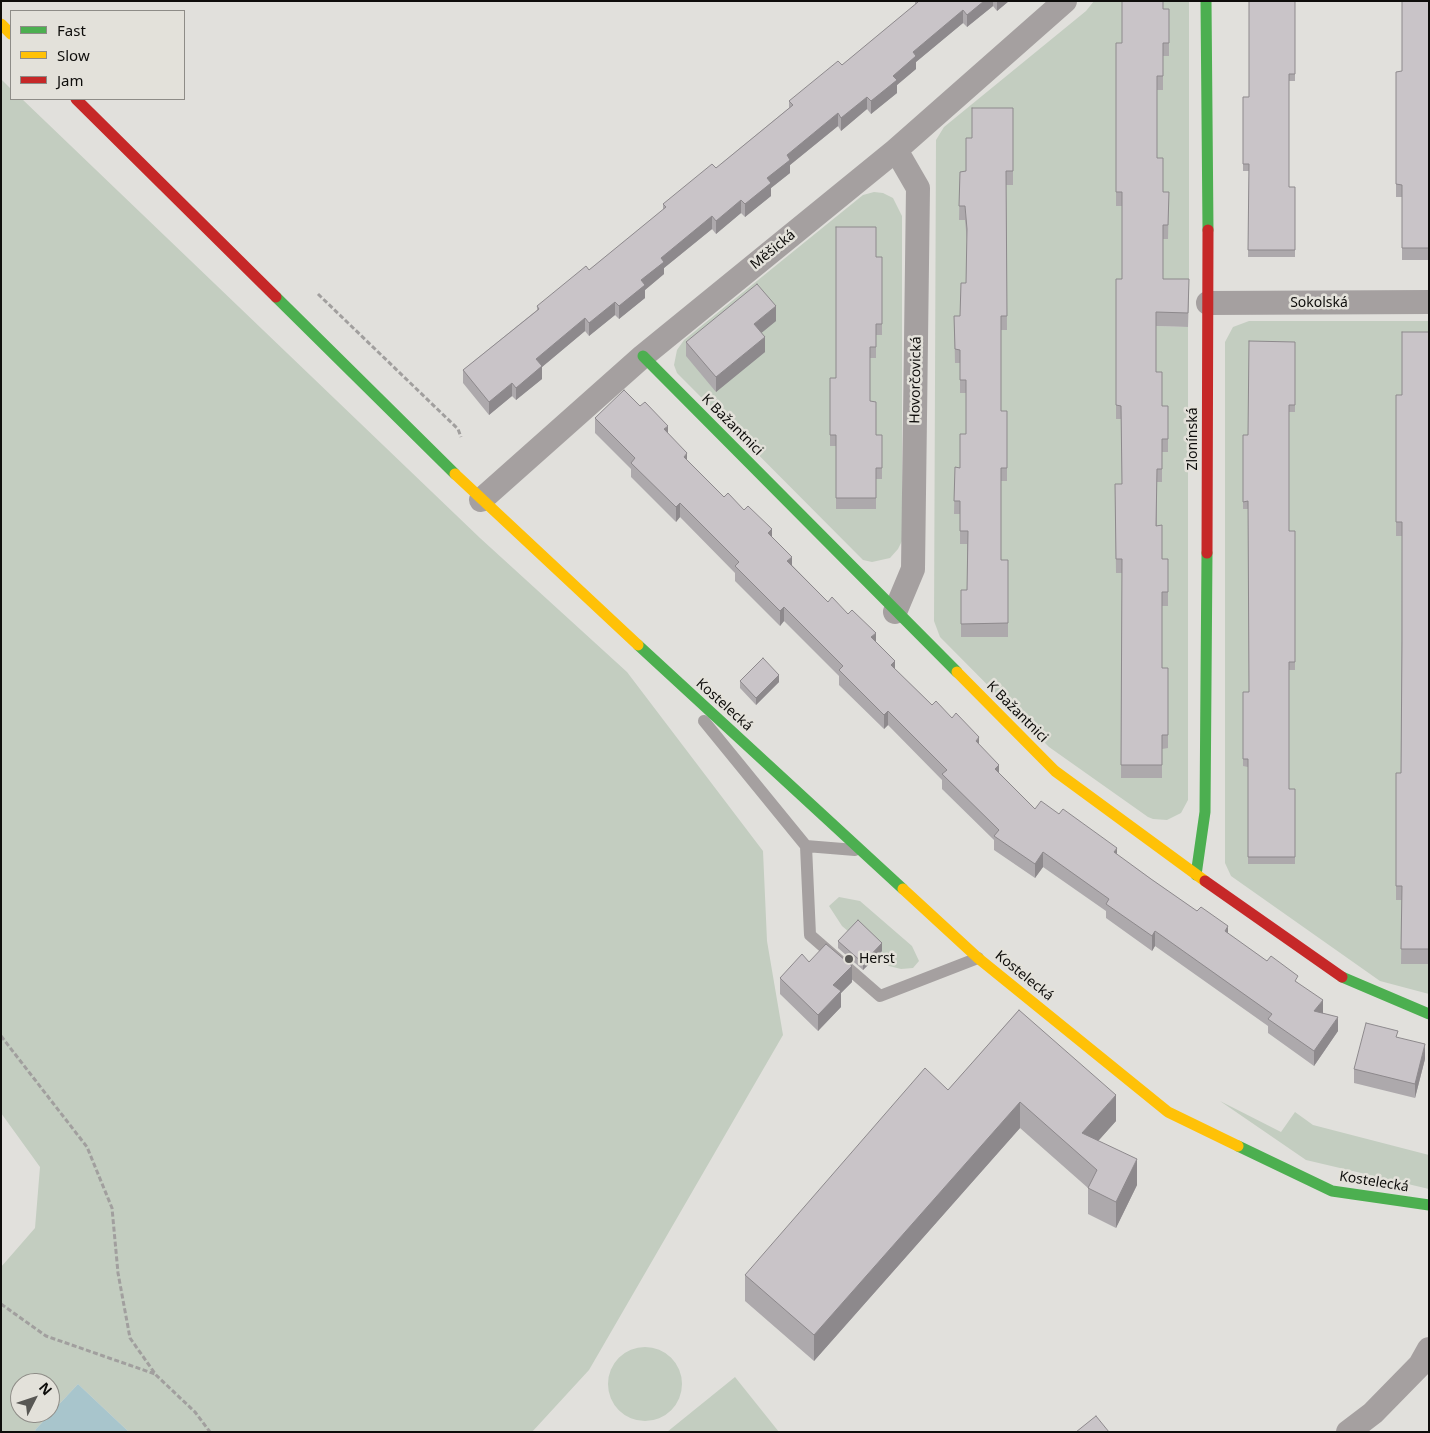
<!DOCTYPE html>
<html>
<head>
<meta charset="utf-8">
<style>
  body { margin:0 }
  #map { position:relative; width:1430px; height:1433px; overflow:hidden; background:#e1e0dc; font-family:"Noto Sans",sans-serif }
  canvas { display:block }
  .frame { position:absolute; inset:0; border:2px solid #0e0d0b; pointer-events:none }
  .legend { position:absolute; left:10px; top:10px; width:175px; height:90px; box-sizing:border-box; background:#e3e1da; border:1px solid #8e8c87; margin:0; padding:6px 9px; list-style:none; font-size:15px; color:#0e0d0b }
  .legend li { display:flex; align-items:center; gap:10px; height:25px }
  .legend b { width:25px; border:1px solid #8e8c87 }
  .north { position:absolute; left:10px; top:1373px; width:50px; height:50px; box-sizing:border-box; background:#e3e1da; border:1px solid #8e8c87; border-radius:50%; rotate:49deg; font-size:14px; font-weight:700; line-height:20px; text-align:center; color:#0e0d0b }
  .north::after { content:''; display:block; margin:auto; width:18px; height:22px; background:#585754; clip-path:polygon(50% 0,100% 100%,50% 72%,0 100%) }
</style>
</head>
<body>
<div id="map">
<canvas width="1430" height="1433"></canvas>
<div class="frame"></div>
<ul class="legend">
<li><b style="height:6px;background:#4caf50"></b>Fast</li>
<li><b style="height:6px;background:#ffc107"></b>Slow</li>
<li><b style="height:6px;background:#c62828"></b>Jam</li>
</ul>
<div class="north">N</div>
</div>
<script>
const g = document.querySelector('canvas').getContext('2d');
g.lineJoin = 'round';
function paint(path, color) { g.fillStyle = color; g.fill(path, 'evenodd'); }
const toPath = rows => new Path2D(rows.map(r => 'M' + r).join(''));
function trace(path, color, width, dash) { g.strokeStyle = color; g.lineWidth = width; g.lineCap = dash ? 'butt' : 'round'; g.setLineDash(dash || []); g.stroke(path); }
function drawText(font, color, halo, rows, align = 'center') {
  g.font = font + ' "Noto Sans",sans-serif'; g.lineWidth = 5; g.setLineDash([]); g.textBaseline = 'middle'; g.strokeStyle = halo; g.fillStyle = color; for (const [text, x, y, turn = 0] of rows) {
    g.save(); g.translate(x, y); g.rotate((+turn || 0) * Math.PI / 180); g.textAlign = isNaN(turn) ? turn : align; if (halo) g.strokeText(text, 0, 0); g.fillText(text, 0, 0); g.restore();
  }
}
paint(toPath([
  [1094,1,1189,1,1189,293,1116,293,1116,419,1121,419,1162,452,1168,452,1156,386,1156,326,1188,327,1188,800,1181,813,1167,820,1153,819,1148,817,1049,747,940,637,934,621,936,140,944,127,1086,11],
  [1,79,11,89,11,99,22,99,480,538,627,672,763,851,767,941,783,1035,589,1370,532,1432,129,1432,78,1384,35,1430,36,1432,1,1432,1,1267,35,1228,40,1167,1,1113],
  [20,1383,50,1383,50,1413,20,1413],
  [874,192,883,193,893,198,902,216,902,541,898,549,890,558,872,562,863,560,677,373,674,365,677,350,684,340,863,195],
  [1249,321,1429,321,1429,994,1380,981,1231,876,1225,863,1225,342,1233,327],
  [839,897,860,901,912,946,919,961,913,968,901,969,889,966,842,926,829,906],
  [1220,1101,1281,1132,1295,1112,1313,1125,1429,1155,1429,1189,1306,1160],
  '608 1384a37 37 0 1 1 74 0a37 37 0 1 1-74 0Z',
  [735,1377,779,1432,667,1432]
]), '#c3cdc0');
paint(toPath([
  [78,1384,129,1432,36,1432,35,1430]
]), '#a8c5cc');
trace(toPath([
  [318,294,458,429,461,437],
  [1,1036,87,1147,112,1208,118,1273,130,1338,156,1375,195,1412,210,1432],
  [1,1304,46,1336,155,1374]
]), '#a19f9e', 3, [5, 2.5]);
trace(toPath([
  [704,721,806,846,810,935,880,996,978,958],
  [806,846,855,850]
]), '#a5a0a0', 12);
trace(toPath([
  [1208,303,1429,302],
  [481,500,643,356,896,150,1065,1],
  [895,612,913,569,918,188,896,150],
  [1348,1432,1373,1413,1420,1365,1429,1349]
]), '#a5a0a0', 24);
trace(toPath([
  [1206,1,1208,230],
  [276,297,455,474],
  [643,356,957,672],
  [638,645,903,889],
  [1196,875,1205,812,1207,553],
  [1342,977,1429,1014],
  [1238,1146,1332,1191,1429,1205]
]), '#4caf50', 11);
trace(toPath([
  [1,24,11,34],
  [455,474,638,645],
  [957,672,1055,771,1205,881],
  [903,889,978,958,1168,1112,1238,1146]
]), '#ffc107', 11);
trace(toPath([
  [76,99,276,297],
  [1207,553,1208,230],
  [1205,881,1342,977]
]), '#c62828', 11);
paint(toPath([
  [915,1,1009,1,997,11,993,6,967,27,963,23,916,62,916,69,897,85,897,93,871,114,867,109,841,131,838,126,790,165,790,173,771,188,771,196,745,217,741,213,716,234,712,229,664,268,664,274,645,290,645,298,619,319,615,315,589,336,585,331,542,367,542,379,516,400,512,396,489,415,463,383,463,370,537,310,537,306,589,270,663,210,663,204,716,168,789,108,789,101,842,65,915,5],
  [1295,1,1295,81,1289,81,1289,187,1295,187,1295,257,1248,257,1249,171,1243,171,1243,97,1249,97],
  [1429,1,1429,260,1402,260,1402,197,1396,197,1396,128,1402,71],
  [1163,9,1169,9,1169,56,1163,56,1163,90,1157,90,1157,158,1163,192,1169,192,1168,239,1163,239,1163,279,1189,293,1188,327,1156,326,1156,372,1162,406,1168,406,1168,452,1162,452,1162,482,1157,482,1157,526,1162,559,1168,559,1168,606,1162,606,1162,668,1168,668,1168,748,1162,749,1162,778,1121,778,1122,573,1116,573,1115,484,1122,484,1121,419,1116,419,1116,279,1122,279,1122,206,1116,206,1116,43,1122,43],
  [1013,108,1013,185,1006,185,1007,330,1001,330,1001,411,1007,411,1007,481,1001,481,1001,560,1008,560,1008,637,961,637,961,590,967,590,967,544,960,544,960,514,954,514,955,467,960,468,966,434,966,393,960,393,960,363,955,363,954,316,960,316,966,283,967,241,965,220,959,220,960,172,966,171,972,138],
  [876,257,882,257,882,335,876,335,876,358,870,358,870,401,876,435,882,435,882,479,876,479,876,509,836,509,836,446,830,446,830,378,836,378],
  [776,321,761,333,765,352,716,392,686,356,686,342],
  [1429,332,1429,964,1401,964,1402,900,1396,900,1396,773,1401,773,1402,536,1396,536,1396,395,1402,395],
  [1295,342,1295,412,1289,412,1289,531,1295,531,1295,670,1289,670,1289,789,1295,789,1295,864,1248,864,1248,767,1243,766,1243,726,1249,692,1248,509,1243,509,1243,435,1248,435],
  [640,406,668,434,687,461,724,497,772,538,792,565,828,602,876,642,895,669,932,705,979,745,999,773,1035,809,1117,855,1151,879,1298,983,1338,1031,1314,1066,1268,1033,1268,1026,1155,946,1152,951,1106,918,1106,911,1043,867,1035,878,994,850,994,840,942,789,942,780,888,725,884,729,839,685,839,676,784,621,780,626,735,581,735,573,680,517,676,522,631,477,631,469,595,433,595,418],
  [740,681,779,682,756,705,740,688],
  [838,941,882,951,863,970,838,948],
  [780,978,852,982,841,993,841,1007,818,1031,780,994],
  [1019,1010,1116,1121,1098,1141,1137,1185,1116,1228,1088,1214,1088,1188,1020,1128,814,1361,745,1301,745,1275,948,1090],
  [1398,1038,1425,1059,1415,1098,1354,1083,1354,1069]
]), '#ada9ac');
paint(toPath([
  [984,1,993,1,993,6,967,27,967,15],
  [997,1,1009,1,997,11],
  [963,10,963,23,916,62,916,69,897,85,897,93,871,114,871,101,913,52],
  [867,97,867,109,841,131,841,118],
  [838,113,838,126,790,165,790,173,771,188,771,196,745,217,745,204,787,155],
  [741,200,741,213,716,234,716,221],
  [712,216,712,229,664,268,664,274,645,290,645,298,619,319,619,306,661,258],
  [615,302,615,315,589,336,589,323],
  [776,306,776,321,754,339,754,324],
  [585,318,585,331,542,367,542,379,516,400,516,388,536,359],
  [765,337,765,352,716,392,716,377],
  [512,383,512,396,489,415,489,402],
  [668,426,668,440,664,429],
  [687,453,687,468,684,457],
  [680,503,680,517,676,522,676,507],
  [772,529,772,544,768,533],
  [792,557,792,571,787,561],
  [784,607,784,621,780,626,780,611],
  [876,633,876,648,871,637],
  [895,661,895,676,891,665],
  [779,675,779,682,756,705,756,698],
  [888,711,888,725,884,729,884,715],
  [979,737,979,752,976,741],
  [999,765,999,779,995,769],
  [1117,848,1117,862,1114,852],
  [1043,852,1043,867,1035,878,1035,864],
  [1228,926,1228,940,1225,931],
  [1155,931,1155,946,1152,951,1152,936],
  [882,943,882,951,863,970,863,963],
  [852,966,852,982,841,993,841,1007,818,1031,818,1015,833,985],
  [1323,1000,1323,1015,1314,1011],
  [1338,1017,1338,1031,1314,1066,1314,1051],
  [1425,1044,1425,1059,1415,1098,1415,1084],
  [1116,1095,1116,1121,1083,1158,1082,1133],
  [1020,1102,1020,1128,814,1361,814,1335],
  [1137,1159,1137,1185,1116,1228,1116,1202]
]), '#8d898c');
const building = toPath([
  [918,1,984,1,967,15,963,10,913,52,916,56,893,76,897,80,871,101,867,97,841,118,838,113,787,155,790,160,767,178,771,183,745,204,741,200,716,221,712,216,661,258,664,262,641,280,645,285,619,306,615,302,589,323,585,318,536,359,542,366,516,388,512,383,489,402,463,370,539,309,537,306,586,266,589,270,666,207,663,204,712,164,716,168,793,105,789,101,838,61,842,65,918,2,918,1],
  [1122,1,1163,1,1163,9,1169,9,1169,43,1163,43,1163,76,1157,76,1157,158,1163,158,1163,192,1169,192,1168,225,1163,225,1163,279,1189,279,1188,313,1156,312,1156,372,1162,372,1162,406,1168,406,1168,439,1162,439,1162,469,1157,469,1156,526,1162,525,1162,559,1168,559,1168,592,1162,592,1162,668,1168,668,1168,735,1162,735,1162,765,1121,765,1122,559,1116,559,1115,484,1122,484,1121,406,1116,405,1116,279,1122,279,1122,192,1116,192,1116,43,1122,43,1122,1],
  [1249,1,1295,1,1295,74,1289,74,1289,187,1295,187,1295,250,1248,250,1249,164,1243,164,1243,97,1249,97,1249,1],
  [1402,1,1429,1,1429,248,1402,248,1402,185,1396,184,1396,72,1402,71,1402,1],
  [972,108,1013,108,1013,171,1006,171,1007,316,1001,316,1001,411,1007,411,1007,468,1001,468,1001,560,1008,560,1008,623,961,624,961,590,967,590,968,531,960,531,960,501,954,501,955,467,960,468,960,434,966,434,966,380,960,380,960,350,955,349,954,316,960,316,961,283,966,283,967,229,965,206,959,206,960,172,966,171,966,138,972,138,972,108],
  [836,227,876,227,876,257,882,257,882,324,876,324,876,347,870,347,870,401,876,402,876,435,882,435,882,468,876,468,876,498,836,498,836,435,830,435,830,378,836,378,836,227],
  [757,284,776,306,754,324,765,337,716,377,686,342,757,284],
  [1402,332,1429,332,1429,949,1401,949,1402,886,1396,886,1396,773,1401,773,1402,642,1402,522,1396,522,1396,395,1402,395,1402,332],
  [1249,341,1295,342,1295,405,1289,405,1289,531,1295,531,1295,662,1289,662,1289,789,1295,789,1295,857,1248,857,1248,759,1243,759,1243,692,1249,692,1248,501,1243,502,1243,435,1248,435,1249,341],
  [624,390,640,406,645,402,668,426,664,429,687,453,684,457,724,497,728,493,744,510,748,506,772,529,768,533,792,557,787,561,828,602,832,597,848,614,852,610,876,633,871,637,895,661,891,665,932,705,936,701,952,718,956,713,979,737,976,741,999,765,995,769,1035,809,1041,801,1059,814,1063,809,1117,848,1114,852,1151,879,1197,911,1201,907,1228,926,1225,931,1267,961,1271,956,1298,976,1295,981,1323,1000,1314,1011,1338,1017,1314,1051,1268,1019,1272,1014,1155,931,1152,936,1106,904,1109,899,1043,852,1035,864,994,836,999,830,942,774,947,770,888,711,884,715,839,670,843,666,784,607,780,611,735,566,739,562,680,503,676,507,631,463,635,458,595,418,624,390],
  [763,658,779,675,756,698,740,681,763,658],
  [858,920,882,943,863,963,838,941,858,920],
  [826,944,852,966,833,985,841,991,818,1015,780,978,802,954,809,962,826,944],
  [1019,1010,1116,1095,1082,1133,1137,1159,1116,1202,1088,1188,1097,1170,1020,1102,814,1335,745,1275,925,1068,948,1090,1019,1010],
  [1366,1023,1398,1031,1396,1037,1425,1044,1415,1084,1354,1069,1366,1023],
  [1096,1416,1109,1432,1076,1432,1096,1416]
]);
paint(building, '#c9c4c8');
trace(building, '#8d898c', 1);
for (const [x, y, r, color] of [
  [849,959,5,"#585754"]
]) { const dot = new Path2D(); dot.arc(x, y, r, 0, 2 * Math.PI); g.fillStyle = color; g.fill(dot); trace(dot, '#e3e1da', 2); }
drawText('14px', '#0e0d0b', '#e3e1da', [
  ["Měšická",773,250,-39],
  ["Sokolská",1319,303],
  ["Hovorčovická",916,380,-89],
  ["K Bažantnici",732,425,45],
  ["Zlonínská",1193,439,-90],
  ["Kostelecká",724,705,42],
  ["K Bažantnici",1017,712,45],
  ["Kostelecká",1024,976,39],
  ["Kostelecká",1374,1182,9]
]);
drawText('14px', '#0e0d0b', '#e3e1da', [
  ["Herst",859,959]
], 'left');
</script>
</body>
</html>
